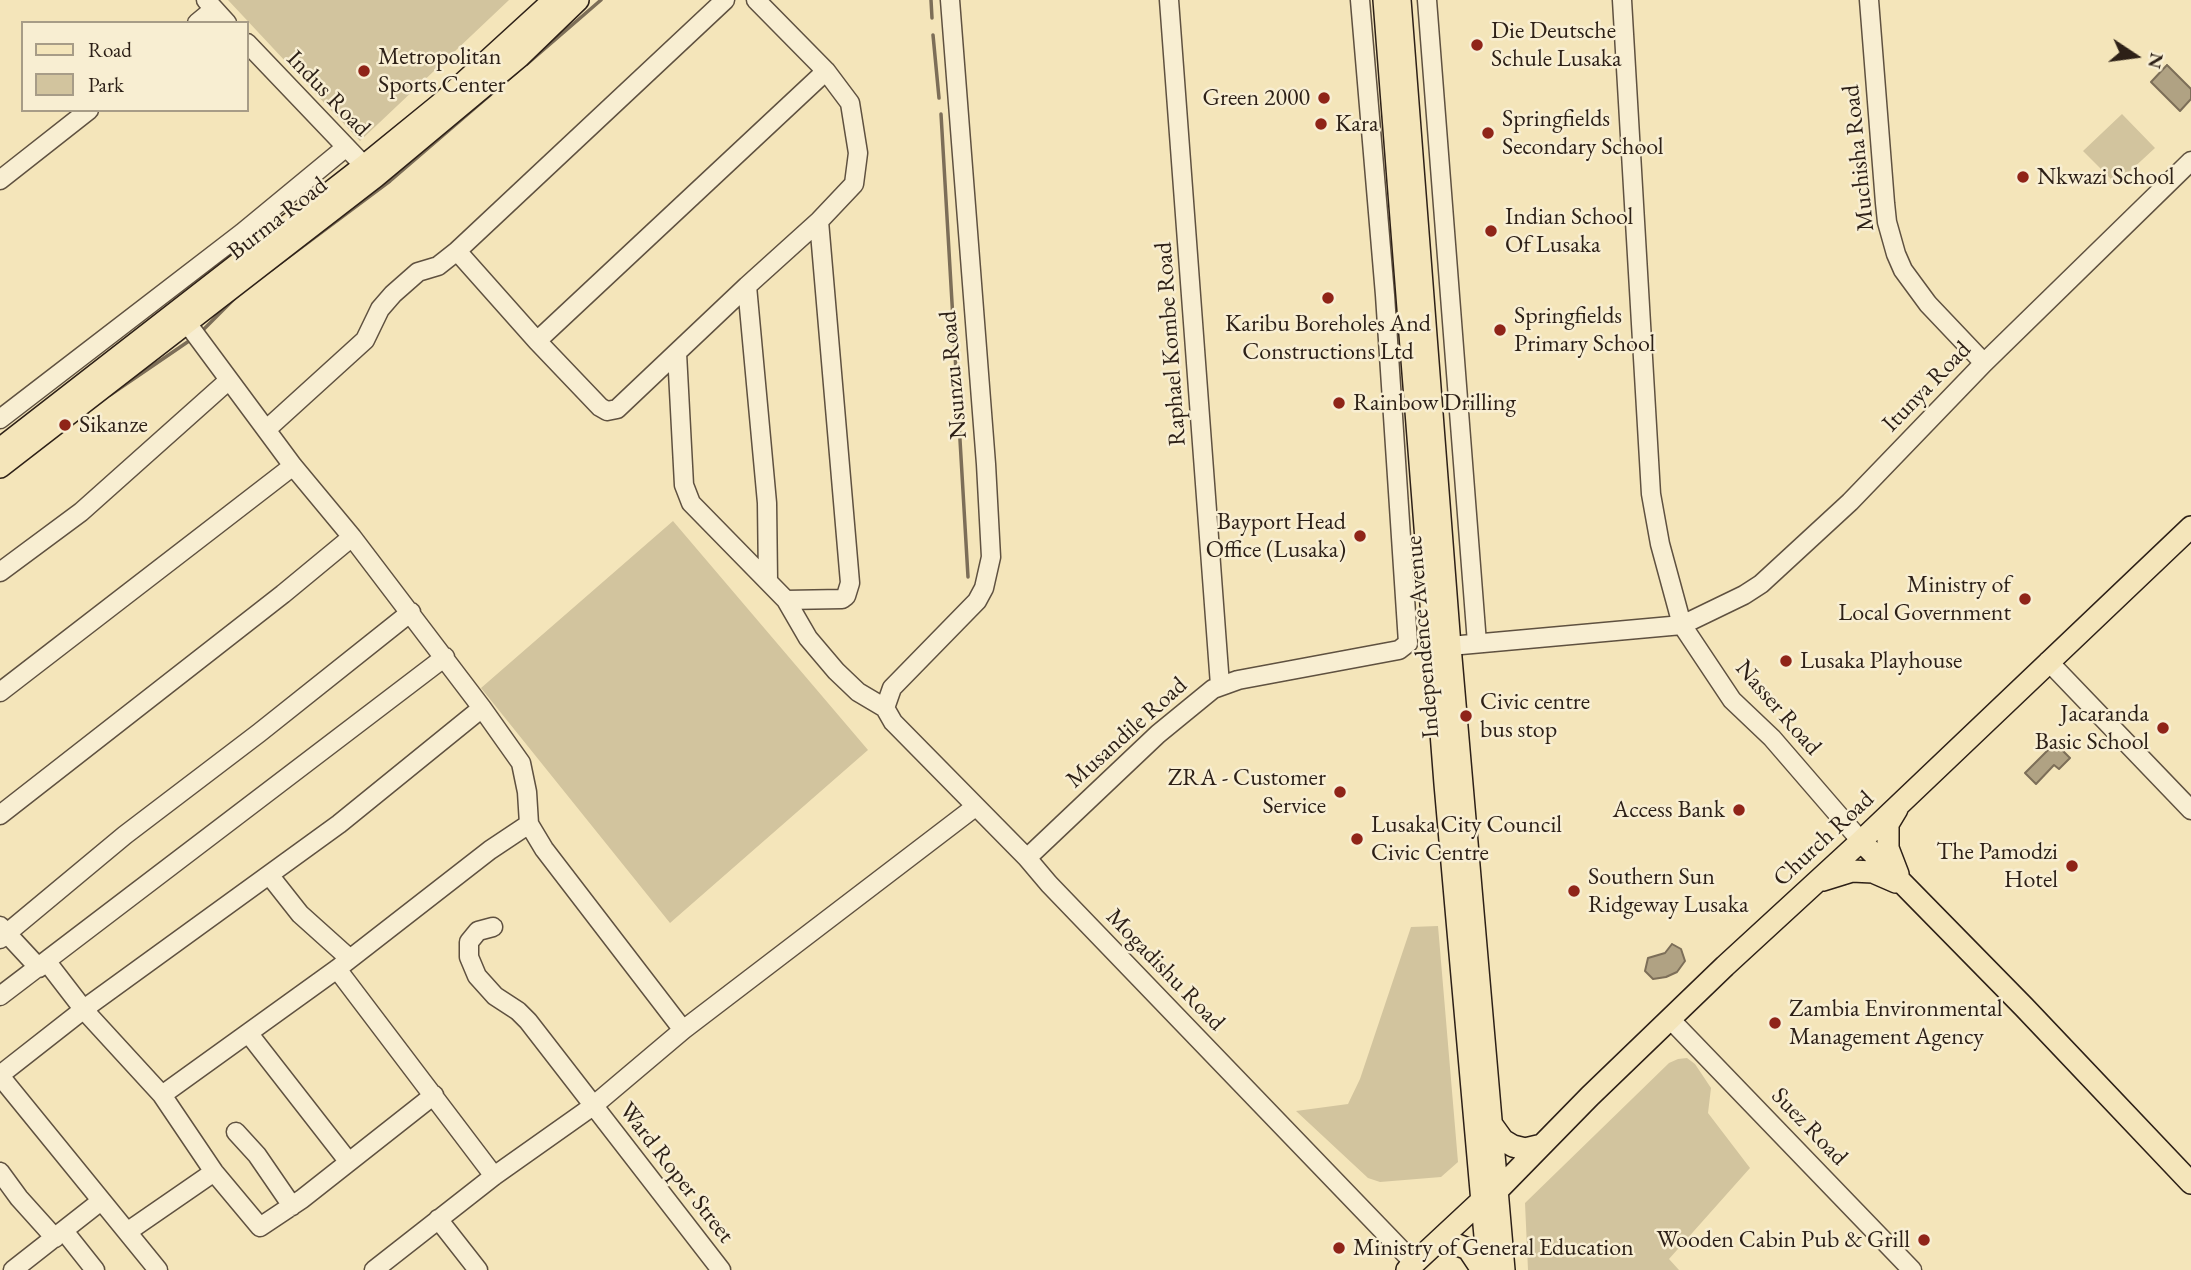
<!DOCTYPE html>
<html>
<head>
<meta charset="utf-8">
<style>
  body { margin:0 }
  #map { position:relative; width:2191px; height:1270px; overflow:hidden; background:#f4e5ba; font-family:"EB Garamond",serif }
  canvas { display:block }
  .legend { position:absolute; left:21px; top:21px; width:228px; height:91px; box-sizing:border-box; background:#f8eed2; border:2px solid #a79c87; margin:0; padding:9px 12px; list-style:none; font-size:21px; color:#2d2017 }
  .legend li { display:flex; align-items:center; gap:14px; height:35px }
  .legend b { width:35px; border:2px solid #a79c87 }
  .north { position:absolute; left:2100px; top:21px; width:70px; height:70px; -webkit-text-stroke:5px #f8eed2; paint-order:stroke; rotate:103deg; font-size:19px; font-weight:700; line-height:28px; text-align:center; color:#2d2017 }
  .north::after { content:''; display:block; margin:auto; width:24px; height:32px; background:#2d2017; clip-path:polygon(50% 0,100% 100%,50% 72%,0 100%) }
</style>
</head>
<body>
<div id="map">
<canvas width="2191" height="1270"></canvas>
<ul class="legend">
<li><b style="height:9px;background:#f4e5ba"></b>Road</li>
<li><b style="height:19px;background:#d2c49e"></b>Park</li>
</ul>
<div class="north">N</div>
</div>
<script>
const g = document.querySelector('canvas').getContext('2d');
g.lineJoin = 'round';
function paint(path, color) { g.fillStyle = color; g.fill(path, 'evenodd'); }
const toPath = rows => new Path2D(rows.map(r => 'M' + r).join(''));
function trace(path, color, width, dash) { g.strokeStyle = color; g.lineWidth = width; g.lineCap = dash ? 'butt' : 'round'; g.setLineDash(dash || []); g.stroke(path); }
function drawText(font, color, halo, rows, align = 'center') {
  g.font = font + ' "EB Garamond",serif'; g.lineWidth = 5; g.setLineDash([]); g.textBaseline = 'middle'; g.strokeStyle = halo; g.fillStyle = color; for (const [text, x, y, turn = 0] of rows) {
    g.save(); g.translate(x, y); g.rotate((+turn || 0) * Math.PI / 180); g.textAlign = isNaN(turn) ? turn : align; if (halo) g.strokeText(text, 0, 0); g.fillText(text, 0, 0); g.restore();
  }
}
paint(toPath([
  [228,0,509,0,360,141],
  [2122,114,2155,148,2116,184,2083,151],
  [673,521,868,750,670,923,481,688],
  [1438,926,1458,1162,1441,1177,1380,1182,1368,1178,1296,1111,1348,1104,1360,1079,1411,927],
  [1687,1058,1695,1064,1711,1088,1708,1113,1750,1168,1669,1259,1679,1270,1528,1270,1525,1203,1669,1063,1678,1059]
]), '#d2c49e');
const water = toPath([
  [2167,65,2191,89,2191,99,2180,111,2151,82,2167,65],
  [2055,743,2070,758,2059,769,2054,765,2036,784,2025,773,2055,743],
  [1672,944,1681,949,1685,961,1677,972,1666,977,1653,979,1645,971,1648,958,1665,953,1672,944]
]);
paint(water, '#b0a283');
trace(water, '#7c6e58', 2);
trace(toPath([
  [931,0,932,18],
  [933,35,939,98],
  [527,64,601,0],
  [941,114,968,577],
  [271,270,390,181,518,71],
  [204,329,237,296],
  [110,395,189,341]
]), '#7c6e58', 3.5);
const minor = toPath([
  [206,0,227,23],
  [1169,0,1220,685],
  [1427,0,1477,643],
  [1622,0,1651,494,1660,544,1682,625,1732,700,1772,738,1861,841],
  [1869,0,1885,203,1887,222,1896,254,1903,270,1928,304,1984,363],
  [197,23,214,9],
  [247,43,373,175],
  [0,180,89,110],
  [457,251,537,341,600,407,607,411,617,409,747,286,819,221,854,184,858,153,850,103,826,71,756,0],
  [747,286,767,503,768,580],
  [187,323,293,466,352,537,482,708,521,763,527,792,529,824,544,849,683,1030],
  [537,341,826,71],
  [677,353,684,485,691,503,786,600,808,638,836,671,858,692,885,708],
  [0,419,242,233,345,148],
  [267,429,365,340,380,309,393,294,418,272,438,266,457,251,725,0],
  [0,572,81,512,229,380],
  [786,600,842,599,846,596,850,583,819,221],
  [1450,646,1682,625,1744,595,1761,584,1850,502,1984,363,2191,161],
  [2048,661,2191,810],
  [0,692,293,466],
  [885,708,893,722,1027,858,1049,884,1414,1263],
  [885,708,892,688,977,601,984,588,991,557,986,464,950,0],
  [0,815,283,594,352,537],
  [1027,858,1158,734,1213,689,1238,680,1399,650,1408,643,1385,295,1360,0],
  [270,876,300,914,349,958],
  [0,926,39,968],
  [493,927,478,931,469,942,469,957,477,976,495,996,518,1011,528,1021,721,1270],
  [0,939,125,835,259,733,411,612],
  [47,962,84,1010,162,1095,214,1172,260,1227,302,1199,434,1095],
  [337,969,494,1176],
  [0,996,445,657],
  [1670,1019,1912,1270],
  [249,1034,348,1161],
  [0,1075,88,1006,339,824,482,708],
  [0,1076,158,1270],
  [162,1095,337,969,490,850,529,824],
  [236,1132,257,1155,292,1206],
  [0,1172,19,1198,55,1238],
  [438,1219,478,1270],
  [64,1231,95,1270],
  [127,1232,214,1172],
  [13,1270,101,1201],
  [374,1270,494,1176,593,1106,683,1030,975,807]
]);
const major = toPath([
  [1384,0,1445,784,1488,1270],
  [1400,0,1450,646,1504,1270],
  [0,449,364,166,439,105,554,0],
  [0,467,375,177,519,57,578,0],
  [1897,809,1888,824,1888,848,1898,874],
  [1861,841,2024,1007,2191,1183],
  [1823,880,1852,871,1873,872,1896,882],
  [1490,1122,1503,1140,1513,1146,1525,1149,1542,1145],
  [1437,1242,1455,1244,1468,1249,1482,1270],
  [1407,1270,1480,1202,1496,1192,1590,1096,1725,966,1861,841,2191,527]
]);
trace(minor, '#5f5140', 21);
trace(major, '#2d2017', 24);
trace(minor, '#f8eed2', 18);
trace(major, '#f4e5ba', 21);
for (const [x, y, r, color] of [
  [1477,45,7,"#8f2418"],
  [364,71,7,"#8f2418"],
  [1324,98,7,"#8f2418"],
  [1321,124,7,"#8f2418"],
  [1488,133,7,"#8f2418"],
  [2023,177,7,"#8f2418"],
  [1491,231,7,"#8f2418"],
  [1328,298,7,"#8f2418"],
  [1500,330,7,"#8f2418"],
  [1339,403,7,"#8f2418"],
  [65,425,7,"#8f2418"],
  [1360,536,7,"#8f2418"],
  [2025,599,7,"#8f2418"],
  [1786,661,7,"#8f2418"],
  [1466,716,7,"#8f2418"],
  [2163,728,7,"#8f2418"],
  [1340,792,7,"#8f2418"],
  [1739,810,7,"#8f2418"],
  [1357,839,7,"#8f2418"],
  [2072,866,7,"#8f2418"],
  [1574,891,7,"#8f2418"],
  [1775,1023,7,"#8f2418"],
  [1924,1240,7,"#8f2418"],
  [1339,1248,7,"#8f2418"]
]) { const dot = new Path2D(); dot.arc(x, y, r, 0, 2 * Math.PI); g.fillStyle = color; g.fill(dot); trace(dot, '#f8eed2', 2.5); }
drawText('24px', '#2d2017', '#f8eed2', [
  ["Die Deutsche",1491,31],
  ["Schule Lusaka",1491,59],
  ["Metropolitan",378,57],
  ["Sports Center",378,85],
  ["Green 2000",1310,98,"right"],
  ["Springfields",1502,119],
  ["Secondary School",1502,147],
  ["Kara",1335,124],
  ["Nkwazi School",2037,177],
  ["Indian School",1505,217],
  ["Of Lusaka",1505,245],
  ["Springfields",1514,316],
  ["Primary School",1514,344],
  ["Karibu Boreholes And",1328,324,"center"],
  ["Constructions Ltd",1328,352,"center"],
  ["Rainbow Drilling",1353,403],
  ["Sikanze",79,425],
  ["Bayport Head",1346,522,"right"],
  ["Office (Lusaka)",1346,550,"right"],
  ["Ministry of",2011,585,"right"],
  ["Local Government",2011,613,"right"],
  ["Lusaka Playhouse",1800,661],
  ["Civic centre",1480,702],
  ["bus stop",1480,730],
  ["Jacaranda",2149,714,"right"],
  ["Basic School",2149,742,"right"],
  ["ZRA - Customer",1326,778,"right"],
  ["Service",1326,806,"right"],
  ["Access Bank",1725,810,"right"],
  ["Lusaka City Council",1371,825],
  ["Civic Centre",1371,853],
  ["The Pamodzi",2058,852,"right"],
  ["Hotel",2058,880,"right"],
  ["Southern Sun",1588,877],
  ["Ridgeway Lusaka",1588,905],
  ["Zambia Environmental",1789,1009],
  ["Management Agency",1789,1037],
  ["Wooden Cabin Pub & Grill",1910,1240,"right"],
  ["Ministry of General Education",1353,1248]
], 'left');
drawText('24px', '#2d2017', '#f8eed2', [
  ["Indus Road",328,94,46],
  ["Muchisha Road",1859,158,-96],
  ["Burma Road",278,219,-38],
  ["Raphael Kombe Road",1171,344,-94],
  ["Nsunzu Road",954,375,-95],
  ["Itunya Road",1927,387,-46],
  ["Independence Avenue",1423,637,-95],
  ["Nasser Road",1778,708,49],
  ["Musandile Road",1127,733,-42],
  ["Church Road",1824,839,-43],
  ["Mogadishu Road",1165,970,46],
  ["Suez Road",1809,1127,46],
  ["Ward Roper Street",676,1173,52]
]);
</script>
</body>
</html>
